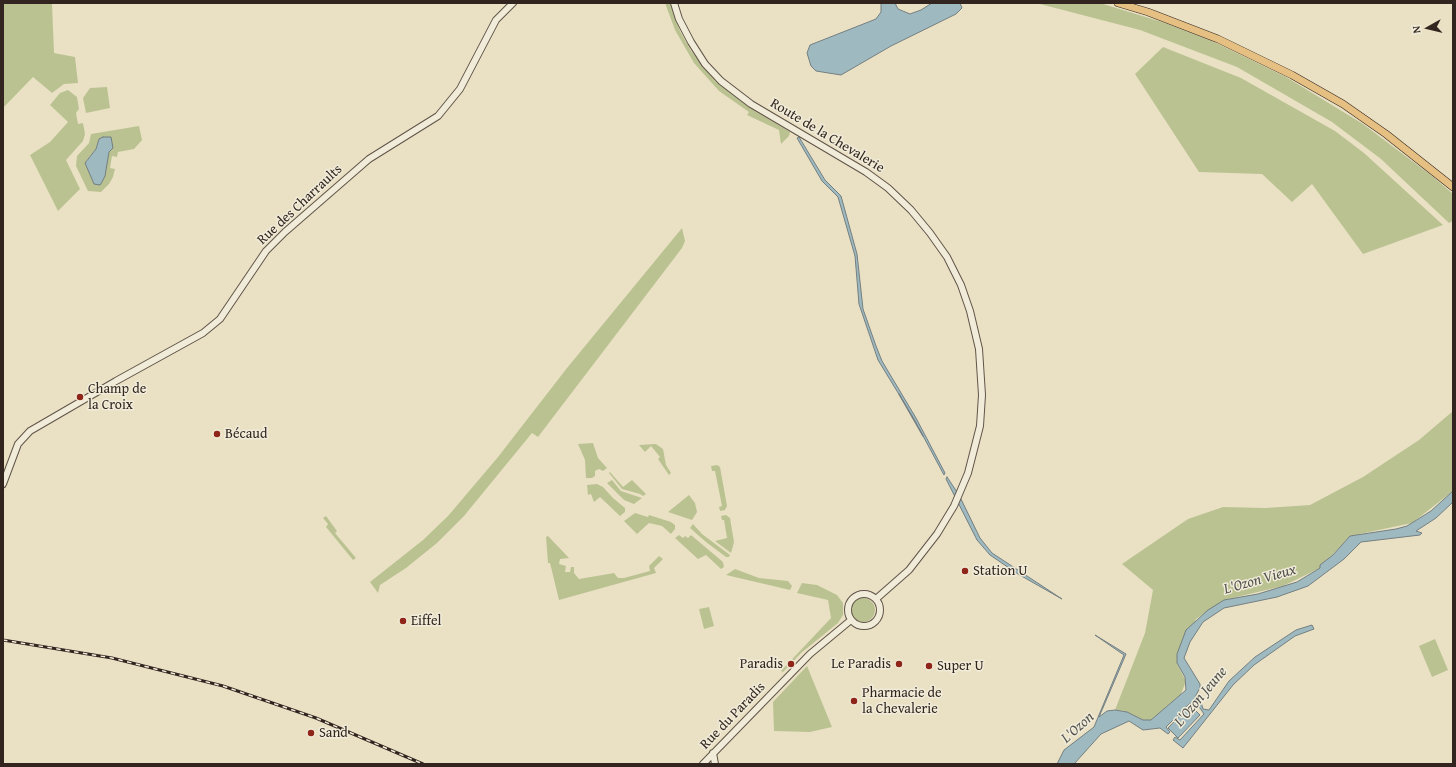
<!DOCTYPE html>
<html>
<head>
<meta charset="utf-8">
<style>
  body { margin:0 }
  #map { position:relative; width:1456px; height:767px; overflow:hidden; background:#eae1c5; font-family:"Gentium Book Plus",serif }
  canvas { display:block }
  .frame { position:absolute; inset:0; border:4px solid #32251f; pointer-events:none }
  .north { position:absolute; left:1408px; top:8px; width:40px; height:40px; -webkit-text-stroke:3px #f1ecd9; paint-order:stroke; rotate:262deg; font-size:11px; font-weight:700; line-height:16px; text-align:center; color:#32251f }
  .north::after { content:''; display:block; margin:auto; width:14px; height:18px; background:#32251f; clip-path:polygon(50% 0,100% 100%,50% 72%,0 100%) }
</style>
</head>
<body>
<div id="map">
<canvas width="1456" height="767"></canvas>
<div class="frame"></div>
<div class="north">N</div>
</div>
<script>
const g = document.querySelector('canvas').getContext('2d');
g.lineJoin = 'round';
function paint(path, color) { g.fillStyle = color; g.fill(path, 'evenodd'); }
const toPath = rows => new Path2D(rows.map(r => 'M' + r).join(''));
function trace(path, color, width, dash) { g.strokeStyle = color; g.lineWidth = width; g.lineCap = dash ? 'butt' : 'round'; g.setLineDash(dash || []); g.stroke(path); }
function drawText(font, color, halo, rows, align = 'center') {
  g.font = font + ' "Gentium Book Plus",serif'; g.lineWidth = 3; g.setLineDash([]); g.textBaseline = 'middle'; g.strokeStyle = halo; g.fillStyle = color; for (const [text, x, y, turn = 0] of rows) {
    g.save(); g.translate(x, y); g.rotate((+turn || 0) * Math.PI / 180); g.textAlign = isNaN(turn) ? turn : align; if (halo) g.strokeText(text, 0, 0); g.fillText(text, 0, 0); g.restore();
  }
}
paint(toPath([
  [3,3,52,3,54,53,75,57,78,83,64,84,52,93,33,77,3,108],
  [665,3,670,3,680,31,691,51,715,81,750,108,790,132,789,136,781,144,779,130,747,115,749,112,719,91,694,63,675,30],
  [1036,3,1100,3,1113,7,1162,22,1212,41,1286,77,1363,124,1432,176,1453,194,1453,221,1449,223,1381,159,1332,122,1237,67,1140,30],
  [1163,47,1241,78,1335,131,1364,153,1443,225,1363,254,1312,184,1292,202,1262,174,1199,172,1135,74],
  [107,87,110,108,86,113,83,98,90,88],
  [68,90,77,97,79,109,76,113,78,124,83,123,85,134,83,141,66,160,80,189,58,211,30,155,50,142,68,122,50,105,60,93],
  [139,126,142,140,134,149,118,152,117,157,112,156,110,168,115,169,113,177,109,184,101,192,88,191,76,166,77,156,89,143,91,134],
  [99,139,109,152,107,161,86,161,96,149],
  [682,228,685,241,682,248,538,437,532,433,464,516,437,543,406,568,380,585,378,593,370,582,423,540,448,516,498,457,567,368],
  [1453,411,1453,491,1412,523,1350,536,1320,568,1283,586,1224,600,1196,619,1177,664,1186,681,1181,694,1151,720,1143,720,1125,711,1115,710,1145,633,1153,590,1122,564,1188,519,1223,507,1265,508,1310,505,1363,477,1419,440],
  [593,443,598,458,607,468,603,471,599,469,595,471,595,476,592,478,586,478,585,460,578,444],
  [656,444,663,449,666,465,671,473,669,475,658,459,660,457,651,446,645,452,639,445],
  [717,465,720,467,727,506,725,510,720,511,719,507,722,506,715,471,712,471,711,466],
  [610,472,623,487,632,480,646,494,643,496,640,494,622,489,609,473],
  [612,480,621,491,642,498,634,504,624,500,607,483],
  [597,484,603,487,613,498,625,508,625,512,620,516,600,497,594,502,591,494,588,495,587,485],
  [689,495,695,503,697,512,692,520,668,512],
  [635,513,648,517,649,515,671,522,675,525,675,529,671,534,662,526,649,523,637,534,624,521],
  [326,516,337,531,335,533,356,558,353,560,326,527,328,524,323,518],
  [721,516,726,515,730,518,734,542,731,553,715,541,727,538,724,520,722,520],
  [693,524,702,534,730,555,729,557,726,557,706,542,690,528],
  [679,535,683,538,685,536,688,538,691,535,723,562,724,567,721,569,706,555,698,559,675,538],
  [548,536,569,558,560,559,559,564,566,566,565,572,570,572,571,567,574,567,574,573,579,579,614,573,618,578,624,578,650,571,649,566,659,556,663,559,654,568,656,573,559,600,550,563,548,563,546,537],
  [735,569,759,578,788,581,792,586,790,590,726,575],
  [802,583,817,585,837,595,843,603,843,615,838,623,801,653,783,672,781,671,831,618,828,600,797,593],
  '851 610a12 12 0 1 1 24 0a12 12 0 1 1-24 0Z',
  [709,607,714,626,704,629,699,609],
  [1435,639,1448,670,1432,677,1419,646],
  [807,666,832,727,810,732,774,731,773,702]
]), '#bbc291');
const water = toPath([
  [881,3,895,3,898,9,910,14,921,10,932,3,960,3,962,8,956,14,891,46,841,75,816,71,811,66,807,53,810,45,876,19,881,12,881,3],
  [103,137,111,137,113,148,109,152,105,176,102,182,100,185,94,184,85,163,96,149,99,139,103,137],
  [799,137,825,180,841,196,857,254,863,309,876,346,882,361,916,418,945,473,944,475,914,419,878,360,859,304,855,256,838,197,822,181,797,138,799,137],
  [947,477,959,495,980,538,992,553,1062,599,1018,574,990,555,977,540,946,479,947,477],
  [1453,491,1453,502,1436,518,1416,531,1422,533,1420,535,1361,542,1344,559,1308,586,1277,597,1224,608,1203,622,1190,642,1184,658,1200,684,1200,688,1195,697,1201,702,1203,709,1209,710,1229,681,1255,657,1296,630,1312,625,1314,629,1295,636,1254,665,1233,685,1183,748,1173,740,1175,737,1180,740,1204,714,1200,708,1190,703,1166,727,1170,732,1168,734,1160,728,1143,730,1129,721,1101,734,1074,764,1057,764,1064,750,1094,727,1124,655,1095,635,1126,654,1099,717,1107,711,1115,710,1127,712,1143,720,1151,720,1186,690,1185,677,1177,663,1177,654,1186,630,1208,610,1224,600,1258,594,1297,582,1320,568,1320,565,1333,555,1350,536,1396,529,1407,526,1431,511,1453,491],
  [1190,705,1200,715,1178,738,1168,728,1190,705]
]);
paint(water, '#9ebac0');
trace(water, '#737e80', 1);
trace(toPath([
  [899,394,923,436]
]), '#737e80', 1.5);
const minor = toPath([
  [674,3,679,19,691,42,705,64,721,81,751,104,866,172,888,188,911,210,930,233,947,257,961,285,970,311,979,349,982,395,980,426,968,473,954,506,937,534,909,570,876,599],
  [3,484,18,444,30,431,116,381,203,333,220,319,266,251,285,232,369,159,438,116,460,89,496,20,513,3],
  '848 610a16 16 0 1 1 32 0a16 16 0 1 1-32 0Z',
  [713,753,715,764],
  [703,764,810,654,851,620]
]);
const major = toPath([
  [1118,3,1148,12,1218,39,1292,75,1343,104,1386,134,1453,187]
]);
trace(minor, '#605448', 8);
trace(major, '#32251f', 8);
trace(minor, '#f1ecd9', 6);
trace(major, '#e5c082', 7);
const rail = toPath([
  [3,640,112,658,223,686,316,718,423,764]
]);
trace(rail, '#32251f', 3);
trace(rail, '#f1ecd9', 1.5, [4.5]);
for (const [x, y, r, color] of [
  [80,397,4,"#8f2418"],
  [217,434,4,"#8f2418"],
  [965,571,4,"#8f2418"],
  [403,621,4,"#8f2418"],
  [791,664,4,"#8f2418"],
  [899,664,4,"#8f2418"],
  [929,666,4,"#8f2418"],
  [854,701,4,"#8f2418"],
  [311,733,4,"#8f2418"]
]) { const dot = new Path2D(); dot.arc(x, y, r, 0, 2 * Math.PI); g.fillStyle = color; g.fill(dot); trace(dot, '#f1ecd9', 1.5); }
drawText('14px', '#32251f', '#f1ecd9', [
  ["Route de la Chevalerie",827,136,31],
  ["Rue des Charraults",300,205,-43],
  ["Rue du Paradis",733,716,-46]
]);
drawText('14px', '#32251f', '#f1ecd9', [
  ["Champ de",88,389],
  ["la Croix",88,405],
  ["Bécaud",225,434],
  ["Station U",973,571],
  ["Eiffel",411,621],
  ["Paradis",783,664,"right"],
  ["Le Paradis",891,664,"right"],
  ["Super U",937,666],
  ["Pharmacie de",862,693],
  ["la Chevalerie",862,709],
  ["Sand",319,733]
], 'left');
drawText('italic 15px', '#52524f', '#f1ecd9', [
  ["L'Ozon Vieux",1260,580,-16],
  ["L'Ozon Jeune",1201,697,-50],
  ["L'Ozon",1078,728,-42]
]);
</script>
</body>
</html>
